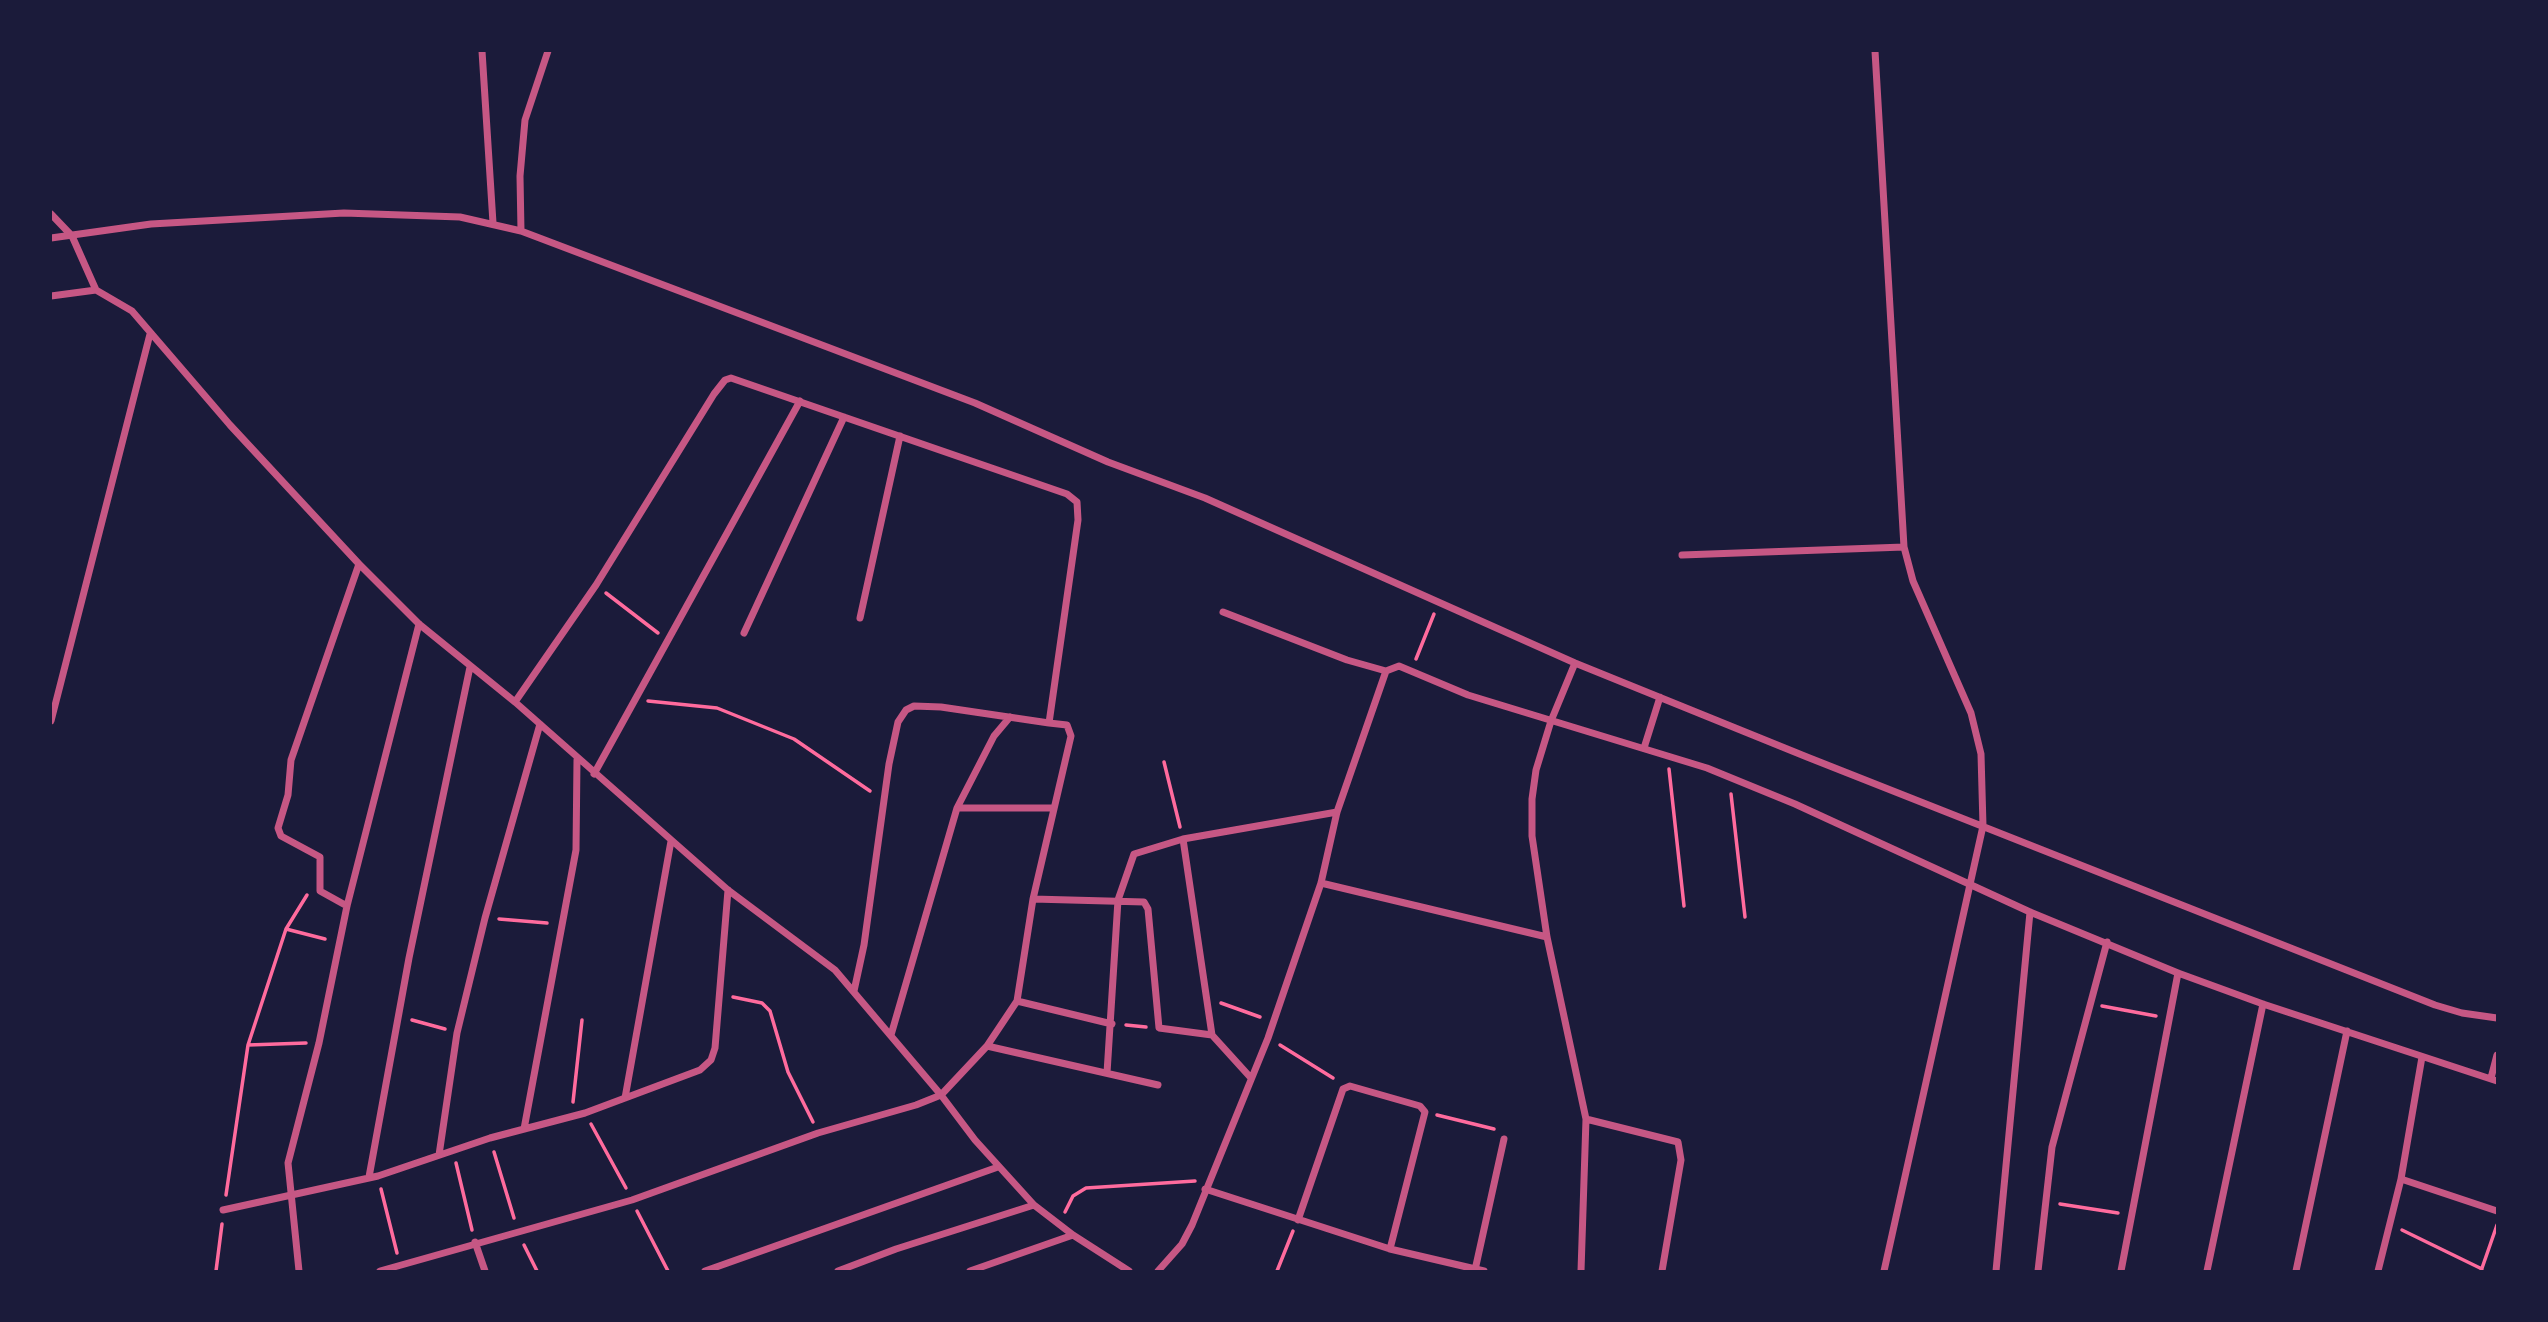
<!DOCTYPE html>
<html>
<head>
<meta charset="utf-8">
<style>
  body { margin:0 }
  #map { position:relative; width:2548px; height:1322px; overflow:hidden; background:#1b1b3a; font-family:"Asap Condensed",sans-serif }
  canvas { display:block }
  .frame { position:absolute; inset:0; border:52px solid #1b1b3a; pointer-events:none }
</style>
</head>
<body>
<div id="map">
<canvas width="2548" height="1322"></canvas>
<div class="frame"></div>
</div>
<script>
const g = document.querySelector('canvas').getContext('2d');
g.lineJoin = 'round';
const toPath = rows => new Path2D(rows.map(r => 'M' + r).join(''));
function trace(path, color, width, dash) { g.strokeStyle = color; g.lineWidth = width; g.lineCap = dash ? 'butt' : 'round'; g.setLineDash(dash || []); g.stroke(path); }
trace(toPath([
  [606,593,658,633],
  [1416,659,1434,614],
  [648,701,717,708,794,739,870,791],
  [1164,762,1180,827],
  [1669,769,1684,906],
  [1731,794,1745,917],
  [499,919,547,923],
  [286,929,325,939],
  [733,997,762,1003,770,1011,788,1072,813,1122],
  [1221,1003,1260,1017],
  [2102,1006,2156,1016],
  [412,1020,445,1029],
  [1126,1025,1146,1027],
  [248,1045,306,1043],
  [1280,1045,1333,1078],
  [573,1102,582,1020],
  [1437,1115,1494,1129],
  [591,1124,626,1188],
  [494,1152,514,1218],
  [456,1163,472,1230],
  [381,1189,397,1253],
  [226,1195,248,1045,286,929,307,895],
  [2060,1204,2118,1213],
  [637,1211,668,1271],
  [1065,1212,1073,1196,1086,1188,1195,1181],
  [2402,1230,2482,1269],
  [524,1245,537,1271],
  [216,1271,222,1224],
  [1277,1271,1293,1231],
  [2481,1271,2497,1225]
]), '#ff6b9d', 3.5);
trace(toPath([
  [482,51,493,223],
  [1875,51,1904,547,1913,581,1971,713,1981,754,1983,826,1884,1271],
  [51,214,72,236,96,290,132,311,230,425,359,564],
  [521,231,520,176,525,120,548,51],
  [51,238,151,224,344,213,460,217,521,231,975,403,1108,462,1205,498,1575,663,1807,757,2435,1005,2462,1013,2497,1018],
  [51,296,96,290],
  [1682,555,1904,547],
  [1223,612,1347,660,1386,671,1399,666,1468,695,1707,768,1795,804,2030,912,2178,973,2263,1004,2497,1081],
  [860,618,900,436],
  [744,633,844,417],
  [1575,663,1551,721,1536,770,1532,799,1532,836,1547,937,1586,1119,1581,1271],
  [51,721,150,334],
  [1644,748,1660,697],
  [594,774,800,401],
  [957,808,994,736,1010,717],
  [1183,839,1212,1035,1251,1078],
  [1321,883,1547,937],
  [1033,899,1144,902,1148,909,1159,1028,1212,1035],
  [347,906,320,891,320,857,281,836,278,828,288,795,291,760,359,564,419,624,515,702,728,890,835,970,941,1095,975,1140,1034,1205,1073,1235,1129,1271],
  [854,991,864,945,889,764,898,722,906,710,914,706,941,707,1049,723],
  [1017,1001,1112,1024],
  [891,1035,957,808,1053,808],
  [987,1046,1158,1085],
  [1107,1073,1118,900,1134,854,1183,839,1337,812],
  [2491,1078,2497,1055],
  [625,1098,671,841],
  [1586,1119,1678,1142,1681,1160,1662,1271],
  [524,1129,576,850,577,760],
  [439,1155,457,1033,485,918,540,724],
  [369,1177,409,958,470,667],
  [2401,1179,2497,1211],
  [1205,1189,1390,1249,1484,1271],
  [223,1210,378,1176,490,1138,585,1113,700,1070,711,1060,715,1048,728,890],
  [1298,1220,1343,1089,1350,1086,1420,1106,1425,1112,1390,1249],
  [475,1242,485,1271],
  [1475,1270,1504,1139],
  [299,1271,288,1163,319,1043,347,906,419,624],
  [380,1271,632,1200,818,1133,916,1105,941,1095,987,1046,1017,1001,1033,899,1071,736,1067,725,1049,723,1078,520,1077,502,1067,494,731,378,725,380,714,394,596,585,515,702],
  [705,1271,998,1167],
  [838,1271,896,1249,1034,1205],
  [970,1271,1073,1235],
  [1158,1271,1182,1244,1192,1225,1268,1038,1321,883,1337,812,1386,671],
  [1996,1271,2030,912],
  [2038,1271,2052,1147,2107,942],
  [2121,1271,2178,973],
  [2207,1271,2263,1004],
  [2296,1271,2347,1031],
  [2378,1271,2401,1179,2422,1057]
]), '#c65784', 7);
</script>
</body>
</html>
